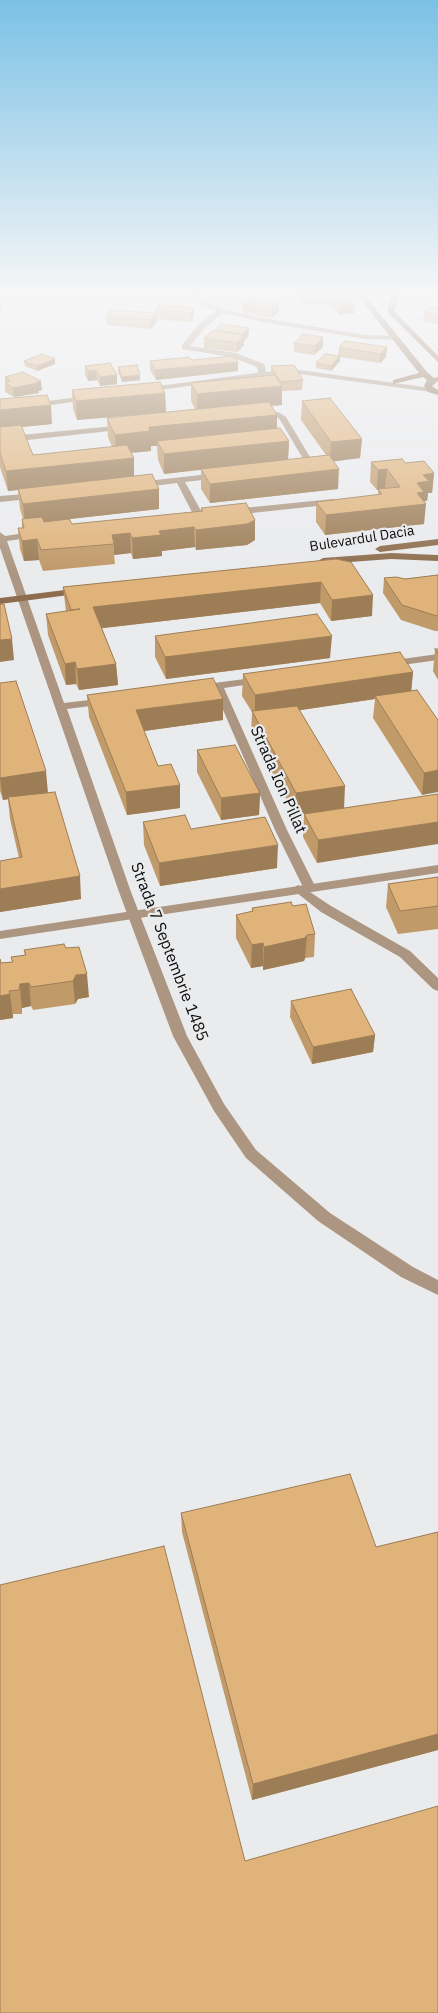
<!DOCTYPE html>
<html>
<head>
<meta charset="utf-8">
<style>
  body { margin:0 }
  canvas { display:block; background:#eaebed }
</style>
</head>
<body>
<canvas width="438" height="2013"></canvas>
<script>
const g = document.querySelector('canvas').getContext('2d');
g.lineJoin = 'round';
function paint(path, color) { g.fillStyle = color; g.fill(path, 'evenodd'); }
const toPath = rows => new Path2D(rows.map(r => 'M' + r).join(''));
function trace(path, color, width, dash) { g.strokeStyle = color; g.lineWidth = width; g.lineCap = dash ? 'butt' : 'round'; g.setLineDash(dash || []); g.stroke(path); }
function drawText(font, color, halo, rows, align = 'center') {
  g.font = font + ' "IBM Plex Sans",sans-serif'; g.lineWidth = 4.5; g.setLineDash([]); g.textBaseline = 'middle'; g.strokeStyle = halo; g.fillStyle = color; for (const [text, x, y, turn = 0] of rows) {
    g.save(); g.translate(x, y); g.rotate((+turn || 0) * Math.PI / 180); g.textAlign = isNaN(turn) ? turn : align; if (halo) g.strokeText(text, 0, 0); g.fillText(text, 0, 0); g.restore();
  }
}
paint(toPath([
  [367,292,391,292,384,308,379,308]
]), '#cfdfab');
paint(toPath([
  [193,292,199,292,199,297,203,300,223,309,262,318,365,335,396,336,400,338,396,340,365,339,262,322,222,313,205,328,190,346,236,353,264,364,267,374,263,376,259,374,257,367,231,357,182,349,182,345,199,324,216,311,192,300,193,292],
  [256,411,278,412,286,417,313,462,309,468,299,469,295,466,305,462,280,420,276,416,256,415,256,411],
  [125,425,129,427,128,429,0,443,0,437,125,425],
  [218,473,221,474,221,478,185,482,204,516,199,519,194,516,177,483,138,488,134,485,138,482,218,473],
  [37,493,40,494,40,498,0,502,0,496,37,493],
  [333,499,336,500,336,504,233,515,228,512,233,509,333,499],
  [38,531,41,532,41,536,7,541,64,703,106,698,111,701,106,704,67,709,131,892,187,1036,224,1104,256,1150,330,1213,413,1267,438,1280,438,1295,401,1277,318,1221,246,1158,214,1111,173,1036,119,892,0,548,0,532,5,536,38,531],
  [438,654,438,660,388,667,383,664,388,661,438,654],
  [260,677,265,680,264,682,224,688,287,830,316,888,310,892,331,906,410,951,438,978,438,991,433,989,400,957,321,912,292,889,298,885,303,887,275,830,214,689,199,691,194,688,199,685,260,677]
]), '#ac9681');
paint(toPath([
  [299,370,431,388,435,390,431,392,299,374,263,376,144,392,140,390,144,388,263,372,299,370],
  [91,395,94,395,94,399,0,412,0,408,91,395],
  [438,865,438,873,0,939,0,931,438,865]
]), '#ac9681');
paint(toPath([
  [355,292,362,292,427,372,434,378,438,377,438,381,432,386,438,390,438,395,428,392,424,386,427,380,423,377,393,384,393,380,419,373,355,292],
  [393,292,401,292,395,309,395,312,438,356,438,362,388,313,387,309,393,292],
  [438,539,438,545,380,552,375,549,380,546,438,539],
  [391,553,438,555,438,561,391,559,323,564,318,561,323,558,391,553],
  [81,588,86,591,84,593,0,604,0,598,81,588]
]), '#8d6d4e');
paint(toPath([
  [299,292,345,292,355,313,339,315,330,303,305,305,298,296],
  [279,303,279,312,271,318,243,313,243,304],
  [194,308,194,317,190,322,156,319,157,322,151,329,107,325,106,316,155,313,155,309],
  [438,308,438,324,423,321,424,312],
  [249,328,248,337,244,341,244,345,237,352,204,348,204,338,215,332,215,330],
  [294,343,323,347,314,355,294,352],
  [339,347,387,347,386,357,380,363,340,357,340,361,331,371,316,368,316,363,338,356],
  [55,359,55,364,37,371,25,366,24,361],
  [192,360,238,371,156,380,150,370,150,361],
  [85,366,117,375,117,384,100,386,97,380,88,381,85,375],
  [271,366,303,380,302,390,282,391,282,405,271,406,277,415,277,428,289,441,288,460,326,455,301,420,302,401,362,439,360,458,333,461,338,489,210,503,201,489,201,469,164,474,158,460,157,446,151,446,151,451,131,453,134,458,134,476,159,489,159,509,70,519,72,524,201,511,201,508,255,520,255,540,247,545,196,550,195,547,162,551,162,556,133,559,131,553,114,555,115,564,43,571,39,560,24,561,20,549,18,528,22,528,22,519,23,519,20,509,18,490,8,491,0,467,0,399,52,424,22,427,33,455,112,447,108,437,107,418,160,413,77,420,73,409,72,390,165,393,166,412,195,409,191,401,191,383,271,376],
  [118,367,140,380,122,382,118,372],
  [5,377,42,390,38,391,39,393,14,397,5,392],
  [371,462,405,463,434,473,432,493,428,493,427,501,424,501,424,524,325,535,316,522,316,502,378,495,378,490,377,490,370,482],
  [336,559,372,616,331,621,320,603,102,628,116,664,118,685,79,690,76,684,66,685,48,635,46,614,66,611,63,587],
  [438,575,438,631,435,631,401,620,383,593,384,578,405,579],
  [155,636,330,658,166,679,155,657],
  [435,649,438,649,438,680,433,671],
  [413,672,411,691,438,720,422,795,373,718,375,699,299,710,345,786,317,863,303,837,304,814,295,815,251,733,252,712,242,696,243,674],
  [0,683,48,793,81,899,0,912,0,861,19,858,10,819,8,799,3,800,0,791],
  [87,695,223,720,144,731,158,766,180,808,127,815,89,717],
  [197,750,260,793,259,815,221,820,197,772],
  [143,822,191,829,277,868,160,886,144,845],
  [438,877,438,929,398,934,386,907,388,884],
  [293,906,315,934,314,957,305,958,304,961,263,970,263,966,251,968,236,938,236,915,252,912,252,908],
  [66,948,89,997,78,999,75,1004,33,1010,31,1006,22,1008,22,1014,13,1014,13,1018,0,1020,0,959,1,963,12,962,11,957,25,956,24,950],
  [291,1001,375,1035,373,1052,312,1064,290,1017],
  [181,1513,376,1547,438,1532,438,1750,252,1800,182,1532]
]), '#c19a6a');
paint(toPath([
  [330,294,330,303,305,305,306,296],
  [0,303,1,311,0,312],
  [279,303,279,312,271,318,271,309],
  [355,304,355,313,339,315,339,306],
  [194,308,194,317,190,322,190,313],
  [156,313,157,322,151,329,151,320],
  [249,328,248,337,244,341,244,345,237,352,237,343,242,337,242,334],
  [323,337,323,347,314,355,315,346],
  [387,347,386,357,380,363,380,354],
  [340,356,340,361,331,371,331,366],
  [55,359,55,364,37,371,37,366],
  [238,362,238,371,156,380,155,370],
  [96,370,97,380,88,381,88,371],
  [117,375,117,384,100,386,100,377],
  [140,375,140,380,122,382,122,377],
  [41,381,42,390,38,391,39,393,14,397,13,388],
  [282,386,282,405,197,412,197,394],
  [165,393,166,412,77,420,76,401],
  [51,405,52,424,0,429,0,410],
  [277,415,277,434,157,441,157,446,151,446,151,451,116,454,115,435,149,427],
  [362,439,360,458,330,462,331,442],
  [289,441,288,460,164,474,164,454],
  [134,458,134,478,8,491,6,471],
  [339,469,338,489,210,503,210,484],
  [387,469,385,489,377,490,378,470],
  [434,473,432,493,428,493,427,501,424,501,426,504,424,524,325,535,326,515,417,483,423,475],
  [159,489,159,509,25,524,23,504],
  [255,520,255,540,247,545,196,550,196,530],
  [194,527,195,547,162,551,162,556,133,559,132,538,159,531],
  [130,533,131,553,114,555,114,544,112,535],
  [37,539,39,560,24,561,22,541],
  [321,582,320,603,95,629,93,607],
  [373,595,372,616,331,621,332,600],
  [332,636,330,658,166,679,165,657],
  [12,639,14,660,0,662,0,640],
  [75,662,76,684,66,685,65,664],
  [116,664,118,685,79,690,77,669],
  [413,672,411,693,375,696,375,699,255,717,255,695],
  [223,699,223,720,137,732,136,710],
  [438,770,438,792,422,795,424,773],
  [46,771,48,793,3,800,0,778],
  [180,785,180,808,127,815,126,792],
  [345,786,344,809,295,815,296,793],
  [260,793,259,815,221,820,221,798],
  [438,822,438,844,317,863,318,840],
  [278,845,277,868,160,886,159,863],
  [80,876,81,899,0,912,0,889],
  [307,935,305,958,304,961,263,970,264,947],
  [263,943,263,966,251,968,252,945],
  [87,974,89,997,78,999,75,1004,73,981,76,975],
  [29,983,31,1006,22,1008,22,1014,20,984],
  [10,994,13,1018,0,1020,0,996],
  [375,1035,373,1052,312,1064,313,1047],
  [438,1734,438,1750,252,1800,253,1784]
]), '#9d7d56');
const building = toPath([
  [302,292,345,292,355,304,339,306,330,294,306,296,302,292],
  [251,298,279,303,271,309,243,304,251,298],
  [159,305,194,308,190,313,155,309,159,305],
  [430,307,438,308,438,315,424,312,430,307],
  [111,310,156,313,151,320,106,316,111,310],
  [221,324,249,328,242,334,215,330,221,324],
  [212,331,244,335,237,343,204,338,212,331],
  [303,334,323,337,315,346,294,343,303,334],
  [345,341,387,347,380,354,339,347,345,341],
  [42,354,55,359,37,366,24,361,42,354],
  [325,354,340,356,331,366,316,363,325,354],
  [234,356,238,362,155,370,150,361,189,357,192,360,234,356],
  [110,363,117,375,100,377,96,370,88,371,85,366,110,363],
  [137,365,140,375,122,377,118,367,137,365],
  [294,365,303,380,280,382,271,366,294,365],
  [23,372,41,381,36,382,38,383,13,388,5,382,10,381,5,377,23,372],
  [275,375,282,386,197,394,191,383,275,375],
  [160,382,165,393,76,401,72,390,160,382],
  [47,395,51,405,0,410,0,399,47,395],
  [330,398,362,439,331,442,302,401,330,398],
  [269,402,277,415,149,427,150,431,115,435,107,418,269,402],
  [21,425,33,455,127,445,134,458,6,471,0,453,0,427,21,425],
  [280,428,289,441,164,454,157,441,280,428],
  [329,455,339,469,210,484,201,469,329,455],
  [402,459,405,463,424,461,434,473,423,475,429,481,417,483,424,492,417,493,426,504,326,515,316,502,382,494,378,489,400,487,387,469,378,470,371,462,402,459],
  [152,474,159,489,23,504,18,489,152,474],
  [246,503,255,520,247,524,196,530,194,527,159,531,161,535,132,538,130,533,112,535,114,544,41,550,37,539,22,541,18,528,24,528,22,519,42,517,44,522,69,519,72,524,203,511,201,508,246,503],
  [336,559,351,562,373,595,332,600,321,582,93,607,116,664,77,669,75,662,65,664,46,614,80,609,71,610,63,587,336,559],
  [438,575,438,616,437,616,402,605,384,578,396,577,405,579,438,575],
  [0,604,4,604,12,639,0,640,0,604],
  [317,614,332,636,165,657,155,636,317,614],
  [435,649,438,649,438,654,435,649],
  [400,652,413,672,255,695,243,674,400,652],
  [213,678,223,699,136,710,158,766,171,764,180,785,126,792,87,695,213,678],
  [16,681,46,771,0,778,0,683,16,681],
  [417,690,438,720,438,770,424,773,375,696,417,690],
  [297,706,345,786,296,793,252,711,297,706],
  [235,745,260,793,221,798,197,750,235,745],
  [55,792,80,876,0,889,0,861,22,857,8,797,55,792],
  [438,794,438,822,318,840,304,814,438,794],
  [185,815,191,829,265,817,278,845,159,863,143,822,185,815],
  [438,877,438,906,400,911,388,884,438,877],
  [291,902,293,906,306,904,315,934,307,935,305,938,264,947,263,943,252,945,236,915,253,911,252,908,291,902],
  [64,944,66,948,79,947,87,974,76,975,73,981,31,987,29,983,20,984,19,990,9,991,10,994,0,996,0,959,1,963,13,962,11,957,26,955,24,950,64,944],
  [351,989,375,1035,313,1047,291,1001,351,989],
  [350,1474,376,1547,438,1532,438,1734,253,1784,181,1513,350,1474],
  [164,1546,245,1861,438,1806,438,2013,0,2013,0,1585,164,1546]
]);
paint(building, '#e0b37b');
trace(building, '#9d7d56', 1);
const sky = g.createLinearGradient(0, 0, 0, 574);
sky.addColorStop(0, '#7bc1e5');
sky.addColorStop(0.51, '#f6f6f7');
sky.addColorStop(1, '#f6f6f700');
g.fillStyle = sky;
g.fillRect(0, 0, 438, 574);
drawText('14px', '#0c0c0c', '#eaebed', [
  ["Bulevardul Dacia",362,539,-9]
]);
drawText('16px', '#0c0c0c', '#eaebed', [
  ["Strada Ion Pillat",278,780,66],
  ["Strada 7 Septembrie 1485",169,952,69]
]);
</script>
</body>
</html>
